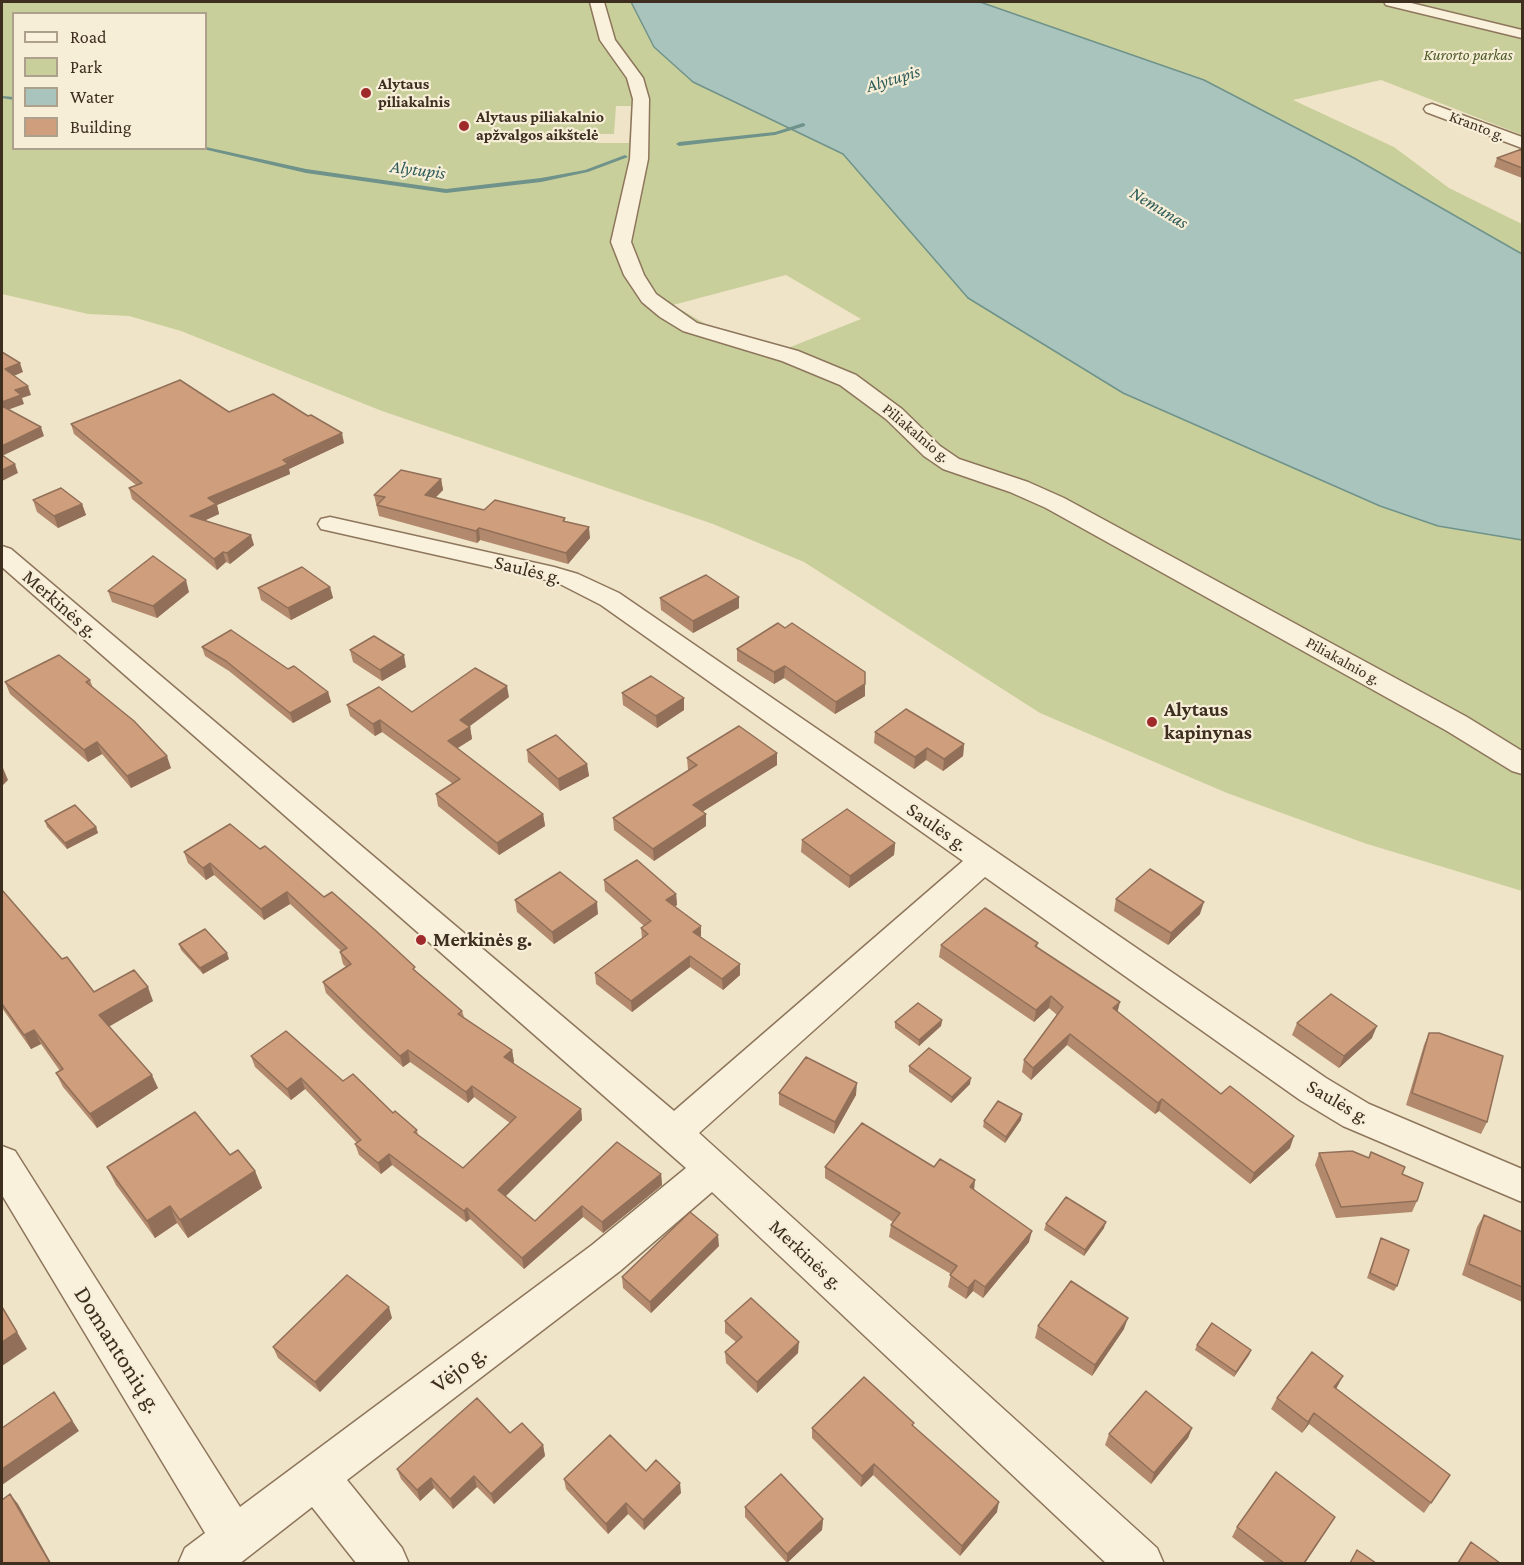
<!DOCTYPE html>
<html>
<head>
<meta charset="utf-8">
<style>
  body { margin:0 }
  #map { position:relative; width:1524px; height:1565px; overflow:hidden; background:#f0e4c8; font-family:"Crimson Pro",serif }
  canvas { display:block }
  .frame { position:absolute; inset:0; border:3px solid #3d2e20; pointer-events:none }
  .legend { position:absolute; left:12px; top:12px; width:195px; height:138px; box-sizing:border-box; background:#f7eed8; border:2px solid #ada18e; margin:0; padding:8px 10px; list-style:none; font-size:18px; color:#3d2e20 }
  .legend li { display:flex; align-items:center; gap:12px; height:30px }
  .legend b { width:30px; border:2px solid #ada18e }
</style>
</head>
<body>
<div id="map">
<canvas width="1524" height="1565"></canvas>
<div class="frame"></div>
<ul class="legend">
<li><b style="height:8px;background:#faf1dc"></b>Road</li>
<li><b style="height:16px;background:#c9cf9b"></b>Park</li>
<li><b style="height:16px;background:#a9c4bc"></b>Water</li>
<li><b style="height:16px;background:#cf9f7d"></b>Building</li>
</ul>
</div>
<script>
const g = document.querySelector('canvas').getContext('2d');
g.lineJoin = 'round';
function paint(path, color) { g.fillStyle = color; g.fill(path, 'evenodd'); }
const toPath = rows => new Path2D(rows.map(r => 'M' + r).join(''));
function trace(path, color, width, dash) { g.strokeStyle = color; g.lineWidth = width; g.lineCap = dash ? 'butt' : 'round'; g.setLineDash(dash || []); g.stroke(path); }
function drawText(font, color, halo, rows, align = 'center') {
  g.font = font + ' "Crimson Pro",serif'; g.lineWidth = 4.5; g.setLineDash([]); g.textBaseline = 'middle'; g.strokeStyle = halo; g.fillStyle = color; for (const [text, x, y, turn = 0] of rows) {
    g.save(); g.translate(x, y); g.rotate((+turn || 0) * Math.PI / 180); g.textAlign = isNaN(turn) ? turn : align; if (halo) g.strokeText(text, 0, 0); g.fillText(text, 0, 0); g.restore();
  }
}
paint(toPath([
  [2,2,631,2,654,47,693,82,843,154,968,298,1123,393,1380,506,1438,526,1522,540,1522,891,1364,843,1227,793,1040,713,804,562,713,524,382,411,181,331,129,316,88,314,2,294],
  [14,14,206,14,206,148,14,148],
  [616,106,631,106,629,143,596,143,597,134,614,134],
  [786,275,861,319,788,348,714,329,673,305],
  [980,2,1522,2,1522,135,1381,80,1293,100,1394,147,1449,188,1522,224,1522,254,1354,158,1204,80]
]), '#c9cf9b');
const water = toPath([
  [631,2,980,2,1204,80,1354,158,1522,254,1522,540,1438,526,1380,506,1123,393,968,298,843,154,693,82,654,47,631,2]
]);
paint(water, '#a9c4bc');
trace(water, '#6f938a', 1.5);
paint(toPath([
  [2,96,14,97,14,100,2,98,2,96],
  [803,123,805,124,805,126,775,135,679,146,676,144,679,142,775,132,803,123],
  [206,147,306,169,446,189,541,178,585,170,625,155,628,157,588,172,541,182,446,193,306,173,203,149,206,148,206,147]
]), '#6f938a');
const street = toPath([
  [590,2,604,2,615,40,643,78,649,99,648,159,631,242,644,275,656,294,697,323,798,351,856,375,902,409,940,446,959,459,1028,482,1064,498,1467,717,1522,751,1522,774,1512,771,1447,731,1046,508,1010,492,943,469,924,456,886,419,840,385,782,361,683,331,660,317,642,302,624,275,611,242,630,159,633,99,627,78,600,40,590,2],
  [1384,2,1407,2,1522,30,1522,38,1386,5,1384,2],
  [1432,104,1522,137,1522,148,1426,112,1424,109,1426,106,1432,104],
  [330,517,554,567,578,574,619,593,1326,1078,1369,1104,1522,1169,1522,1202,1343,1126,1300,1100,985,877,699,1133,1157,1548,1164,1564,1107,1564,712,1192,620,1271,347,1480,402,1548,409,1564,357,1564,312,1507,239,1564,178,1564,185,1548,205,1533,2,1195,2,1146,15,1151,240,1507,592,1245,686,1168,2,567,2,546,11,549,674,1111,963,861,601,605,560,584,539,578,321,529,318,524,321,519,330,517]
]);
trace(street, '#8d765c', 3);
paint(street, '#faf1dc');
paint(toPath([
  [1522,149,1522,178,1494,167,1497,158],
  [229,412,344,443,289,469,290,474,217,505,219,514,205,520,254,545,230,564,226,562,217,570,132,499,129,488,136,485,74,434,71,424],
  [441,479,443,490,436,497,484,510,565,518,565,521,590,538,568,564,480,540,477,543,379,516,374,495],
  [33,500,82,504,86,515,58,528,37,512],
  [330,587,333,598,291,620,261,600,258,588],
  [108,591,189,592,157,618,112,602],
  [660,598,739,608,693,633,661,610],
  [778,623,865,696,835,714,784,678,774,684,737,661,737,649],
  [202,647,288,669,328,692,331,702,293,723,229,671,205,656],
  [350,650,406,667,382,681,353,662],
  [90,680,93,688,171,768,131,788,102,754,88,762,10,694,5,682],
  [622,693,684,698,684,710,657,728,623,705],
  [509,697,469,726,470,727,472,739,457,748,543,814,545,826,499,855,438,806,436,794,453,784,382,732,375,736,350,716,347,705,412,712],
  [875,732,964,744,963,756,943,771,926,760,914,769,874,743],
  [527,750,587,764,589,776,560,791,528,762],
  [687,758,777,765,702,812,706,826,654,861,614,830,613,818,689,771,688,770],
  [45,821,96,827,98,833,67,849,47,827],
  [802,840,895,843,894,855,849,888,801,852],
  [260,849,324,897,416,971,462,1011,464,1017,512,1050,514,1062,513,1063,581,1109,582,1120,505,1196,535,1221,661,1174,662,1185,603,1233,583,1217,524,1269,470,1219,466,1222,392,1165,381,1174,359,1155,355,1144,357,1143,305,1089,291,1100,255,1067,251,1056,343,1081,417,1130,418,1135,463,1168,510,1123,474,1097,468,1103,410,1062,403,1067,364,1031,326,993,323,982,346,967,343,964,340,952,341,951,290,904,264,920,214,875,206,880,188,863,184,852],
  [604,880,676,894,677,905,674,907,701,938,740,975,723,990,690,967,632,1012,596,984,595,973,642,938,641,928,644,926,605,891],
  [2,890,62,959,94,992,153,1001,109,1026,158,1088,97,1128,63,1087,56,1073,60,1071,41,1044,31,1049,2,1008],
  [1116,899,1200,914,1168,945,1114,911],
  [515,900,598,914,554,944,517,912],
  [1038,943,1037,947,1117,1012,1290,1148,1250,1184,1159,1111,1155,1114,1067,1045,1031,1080,1022,1072,1024,1060,1057,1015,1049,1008,1034,1022,939,957,941,945],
  [179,944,229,959,203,974,181,950],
  [942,1020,941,1026,919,1046,895,1028,895,1022],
  [1297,1023,1372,1038,1339,1068,1292,1035],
  [1429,1033,1487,1122,1481,1134,1406,1105,1424,1045],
  [909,1066,970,1084,951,1103,909,1072],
  [779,1093,856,1095,834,1134,779,1105],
  [1021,1120,1005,1143,983,1127,984,1121],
  [1319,1153,1402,1174,1417,1201,1412,1212,1336,1218,1315,1165],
  [230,1155,255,1171,262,1188,188,1238,177,1223,155,1238,116,1185,107,1167],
  [825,1167,934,1167,974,1189,1029,1242,983,1298,973,1291,966,1299,948,1287,951,1274,889,1237,891,1225,893,1222,825,1178],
  [1484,1215,1522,1232,1522,1302,1462,1275,1477,1227],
  [1046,1224,1104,1228,1084,1256,1044,1230],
  [1381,1238,1397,1286,1394,1291,1367,1278],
  [719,1246,651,1313,623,1288,622,1277],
  [392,1318,320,1392,278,1358,273,1347],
  [725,1321,798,1353,757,1393,726,1363,725,1352,736,1342,725,1333],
  [1038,1326,1124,1329,1092,1376,1035,1338],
  [1197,1345,1251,1350,1249,1355,1234,1377,1195,1350],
  [1343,1376,1336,1389,1450,1475,1424,1513,1309,1424,1302,1433,1271,1409,1277,1398],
  [913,1426,997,1512,960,1556,873,1475,861,1487,812,1438,812,1428],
  [1192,1428,1188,1438,1151,1484,1105,1445,1109,1434],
  [510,1433,543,1445,545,1456,494,1504,477,1487,453,1509,434,1488,420,1501,401,1479,397,1469],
  [564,1479,681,1493,644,1530,628,1514,608,1534,566,1489],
  [745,1507,823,1519,822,1530,787,1563,745,1517],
  [1237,1527,1329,1527,1305,1563,1266,1563,1232,1537]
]), '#b2896c');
paint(toPath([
  [20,363,23,372,9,378,5,369],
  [28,386,31,395,22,398,24,404,2,412,2,402,15,390],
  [41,427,44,436,2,456,2,446],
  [342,433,344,443,289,469,290,474,217,505,219,514,193,526,190,516,208,498],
  [15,464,18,473,2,481,2,470],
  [441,479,443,490,427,506,425,495],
  [82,504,86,515,58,528,54,516],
  [589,527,590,538,568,564,566,553],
  [479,528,480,540,477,543,476,531],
  [251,535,254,545,230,564,227,553],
  [223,552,226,562,217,570,214,559],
  [186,580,189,592,157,618,153,606],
  [330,587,333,598,291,620,288,608],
  [739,597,739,608,693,633,693,621],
  [404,655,406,667,382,681,380,670],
  [785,666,784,678,774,684,774,672],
  [865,684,865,696,835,714,836,702],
  [507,686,509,697,462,732,460,720],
  [328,692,331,702,293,723,290,713],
  [684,698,684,710,657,728,656,716],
  [380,720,382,732,375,736,373,724],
  [470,727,472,739,450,753,448,741],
  [97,742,102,754,88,762,84,750],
  [964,744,963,756,943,771,944,759],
  [927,748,926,760,914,769,915,757],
  [777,753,777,765,694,817,693,805],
  [167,756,171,768,131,788,127,776],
  [587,764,589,776,560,791,558,779],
  [3,768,8,780,2,786,2,770],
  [543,814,545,826,499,855,497,843],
  [706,814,706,826,654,861,653,849],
  [96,827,98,833,67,849,65,843],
  [895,843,894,855,849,888,850,876],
  [210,863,214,875,206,880,203,868],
  [287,892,290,904,264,920,261,909],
  [676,894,677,905,666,911,666,900],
  [597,902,598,914,554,944,552,932],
  [1204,902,1200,914,1168,945,1171,933],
  [701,926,701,937,693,932],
  [227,953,229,959,203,974,200,968],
  [690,956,690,967,632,1012,631,1001],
  [740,964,740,975,723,990,722,979],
  [148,987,153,1001,105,1029,99,1015],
  [1051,996,1049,1008,1034,1022,1036,1010],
  [1120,1002,1117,1014,1113,1008],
  [942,1020,941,1026,919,1046,919,1040],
  [1377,1026,1372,1038,1339,1068,1344,1056],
  [34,1030,41,1044,31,1049,24,1035],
  [1070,1034,1067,1045,1031,1080,1033,1068],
  [408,1050,410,1062,403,1067,400,1056],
  [512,1050,514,1062,506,1068,504,1057],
  [152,1075,158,1088,97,1128,90,1114],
  [301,1078,305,1089,291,1100,287,1089],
  [971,1078,970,1084,951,1103,952,1097],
  [857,1083,856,1095,834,1134,835,1122],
  [472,1086,474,1097,468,1103,466,1092],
  [1162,1099,1159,1111,1155,1114,1158,1103],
  [581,1109,582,1120,501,1201,498,1190],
  [1022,1114,1021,1120,1005,1143,1006,1137],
  [1294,1136,1290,1148,1250,1184,1254,1173],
  [389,1154,392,1165,381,1174,378,1163],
  [255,1171,262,1188,188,1238,180,1220],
  [661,1174,662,1185,603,1233,602,1222],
  [975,1180,974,1191,970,1187],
  [170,1206,177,1223,155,1238,147,1221],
  [582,1206,583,1217,524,1269,522,1258],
  [467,1208,470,1219,466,1222,464,1211],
  [1106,1222,1104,1228,1084,1256,1085,1250],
  [1032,1231,1029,1242,983,1298,985,1287],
  [718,1235,719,1246,651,1313,650,1302],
  [975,1280,973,1291,966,1299,968,1288],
  [2,1306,27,1349,2,1366],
  [389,1307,392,1318,320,1392,315,1382],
  [1128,1318,1124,1329,1092,1376,1095,1365],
  [799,1342,798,1353,757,1393,757,1382],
  [1251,1350,1249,1355,1234,1377,1236,1372],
  [1343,1376,1337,1387,1329,1398,1334,1387],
  [54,1392,79,1431,2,1485,2,1469],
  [1314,1413,1309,1424,1302,1433,1308,1422],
  [1192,1428,1188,1438,1151,1484,1154,1473],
  [543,1445,545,1456,494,1504,491,1494],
  [874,1464,873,1475,861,1487,862,1476],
  [474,1476,477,1487,453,1509,450,1499],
  [431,1478,434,1488,420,1501,417,1490],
  [680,1483,681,1493,644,1530,643,1520],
  [10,1494,18,1504,51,1563,50,1563],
  [999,1502,997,1512,960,1556,962,1546],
  [626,1503,628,1514,608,1534,606,1524],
  [1335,1517,1305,1563,1304,1563],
  [823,1519,822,1530,787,1563,787,1554]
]), '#916f58');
const building = toPath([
  [1522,149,1522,168,1497,158,1522,149],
  [2,352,20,363,5,369,28,386,15,390,21,395,2,402,2,352],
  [180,380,229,412,273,394,308,416,311,415,342,433,283,460,288,464,208,498,216,504,190,516,251,535,227,553,223,552,214,559,129,488,142,483,71,424,180,380],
  [2,406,41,427,2,446,2,406],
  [2,455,15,464,2,470,2,455],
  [401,470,441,479,425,495,484,510,495,500,565,518,563,521,589,527,566,553,479,528,476,531,377,505,385,497,374,495,401,470],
  [61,488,82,504,54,516,33,500,61,488],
  [153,556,186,580,153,606,108,591,153,556],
  [302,567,330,587,288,608,258,588,302,567],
  [706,575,739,597,693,621,660,598,706,575],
  [778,623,785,628,792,623,865,672,865,684,836,702,785,666,774,672,737,649,778,623],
  [231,630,288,669,294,666,328,692,290,713,226,661,202,647,231,630],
  [374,636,404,655,380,670,350,650,374,636],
  [59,655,90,680,86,682,134,721,167,756,127,776,97,742,84,750,5,682,59,655],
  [475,668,507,686,460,720,470,727,448,741,543,814,497,843,436,794,460,779,380,720,373,724,347,705,379,687,412,712,475,668],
  [651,676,684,698,656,716,622,693,651,676],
  [906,709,964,744,944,759,927,748,915,757,875,732,906,709],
  [739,726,777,753,693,805,706,814,653,849,613,818,697,765,687,758,739,726],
  [556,735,587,764,558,779,527,750,556,735],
  [75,805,96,827,65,843,45,821,75,805],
  [847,809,895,843,850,876,802,840,847,809],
  [230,824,260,849,265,846,324,897,332,892,375,930,415,967,413,969,462,1011,458,1014,512,1050,504,1057,581,1109,498,1190,535,1221,617,1142,661,1174,602,1222,582,1206,522,1258,467,1208,464,1211,389,1154,378,1163,355,1144,361,1140,301,1078,287,1089,251,1056,286,1031,343,1081,353,1074,393,1113,395,1111,417,1130,414,1132,463,1168,516,1117,472,1086,466,1092,408,1050,400,1056,361,1019,323,982,351,964,340,952,347,948,287,892,261,909,210,863,203,868,184,852,230,824],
  [637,860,676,894,666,900,701,926,693,932,740,964,722,979,690,956,631,1001,595,973,648,934,641,928,651,921,604,880,637,860],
  [1150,869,1204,902,1171,933,1116,899,1150,869],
  [560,872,597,902,552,932,515,900,560,872],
  [2,890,62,959,67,957,94,992,134,970,148,987,99,1015,152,1075,90,1114,56,1073,63,1069,34,1030,24,1035,2,1004,2,890],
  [985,908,1038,943,1035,946,1120,1002,1113,1008,1221,1094,1230,1086,1294,1136,1254,1173,1162,1099,1158,1103,1070,1034,1033,1068,1024,1060,1063,1007,1051,996,1036,1010,941,945,985,908],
  [205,929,227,953,200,968,179,944,205,929],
  [1331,994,1377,1026,1344,1056,1297,1023,1331,994],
  [918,1003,942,1020,919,1040,895,1022,918,1003],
  [1429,1033,1439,1033,1503,1056,1487,1122,1412,1093,1429,1033],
  [929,1048,971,1078,952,1097,909,1066,929,1048],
  [806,1057,857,1083,835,1122,779,1093,806,1057],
  [998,1101,1022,1114,1006,1137,984,1121,998,1101],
  [195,1112,230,1155,238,1150,255,1171,180,1220,170,1206,147,1221,107,1167,195,1112],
  [862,1123,934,1167,940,1159,975,1180,970,1187,1032,1231,985,1287,975,1280,968,1288,950,1275,957,1266,891,1225,900,1213,825,1167,862,1123],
  [1352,1151,1369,1158,1371,1152,1405,1167,1402,1174,1423,1183,1417,1201,1341,1207,1319,1153,1352,1151],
  [1066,1197,1106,1222,1085,1250,1046,1224,1066,1197],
  [690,1212,718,1235,650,1302,622,1277,690,1212],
  [1484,1215,1522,1232,1522,1287,1469,1264,1484,1215],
  [1381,1238,1409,1250,1397,1286,1370,1273,1381,1238],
  [347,1275,389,1307,315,1382,273,1347,347,1275],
  [1071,1281,1128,1318,1095,1365,1038,1326,1071,1281],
  [751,1298,799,1342,757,1382,725,1352,742,1337,725,1321,751,1298],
  [2,1307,17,1332,2,1342,2,1307],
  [1212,1323,1251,1350,1236,1372,1197,1345,1212,1323],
  [1312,1352,1343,1376,1334,1387,1450,1475,1431,1503,1314,1413,1308,1422,1277,1398,1312,1352],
  [864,1377,914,1423,912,1425,999,1502,962,1546,874,1464,862,1476,812,1428,864,1377],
  [1146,1391,1192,1428,1154,1473,1109,1434,1146,1391],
  [54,1392,72,1421,2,1469,2,1428,54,1392],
  [477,1398,510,1433,522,1423,543,1445,491,1494,474,1476,450,1499,431,1478,417,1490,397,1469,477,1398],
  [610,1435,646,1471,656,1460,680,1483,643,1520,626,1503,606,1524,564,1479,610,1435],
  [1276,1472,1335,1517,1304,1563,1284,1563,1237,1527,1276,1472],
  [781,1474,823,1519,787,1554,745,1507,781,1474],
  [10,1494,50,1563,2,1563,2,1500,10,1494],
  [1471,1542,1500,1563,1458,1563,1471,1542],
  [1357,1550,1376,1563,1350,1563,1357,1550]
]);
paint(building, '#cf9f7d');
trace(building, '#916f58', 1.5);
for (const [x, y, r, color] of [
  [366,93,6,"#9e2a2b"],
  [464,126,6,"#9e2a2b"],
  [1152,722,6,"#9e2a2b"],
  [421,940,6,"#9e2a2b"]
]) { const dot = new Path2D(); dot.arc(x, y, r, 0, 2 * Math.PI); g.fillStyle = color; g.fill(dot); trace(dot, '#f7eed8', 2); }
drawText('italic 16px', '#4d5a26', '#f7eed8', [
  ["Kurorto parkas",1468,55]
]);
drawText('bold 16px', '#3d2e20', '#f7eed8', [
  ["Alytaus",378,84],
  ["piliakalnis",378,102],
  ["Alytaus piliakalnio",476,117],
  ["apžvalgos aikštelė",476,135]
], 'left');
drawText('16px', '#3d2e20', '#f7eed8', [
  ["Kranto g.",1477,126,21],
  ["Piliakalnio g.",916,433,40],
  ["Piliakalnio g.",1343,661,29]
]);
drawText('italic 18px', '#2f5d5a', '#f7eed8', [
  ["Alytupis",893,79,-17],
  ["Alytupis",418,170,7],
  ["Nemunas",1159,208,31]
]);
drawText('20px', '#3d2e20', '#f7eed8', [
  ["Saulės g.",528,570,14],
  ["Merkinės g.",60,604,41],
  ["Saulės g.",937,827,35],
  ["Saulės g.",1338,1102,30],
  ["Merkinės g.",806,1255,43]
]);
drawText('bold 20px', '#3d2e20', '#f7eed8', [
  ["Alytaus",1164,710],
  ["kapinynas",1164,733],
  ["Merkinės g.",433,940]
], 'left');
drawText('24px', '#3d2e20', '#f7eed8', [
  ["Domantonių g.",118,1350,58],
  ["Vėjo g.",459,1369,-37]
]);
</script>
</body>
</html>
